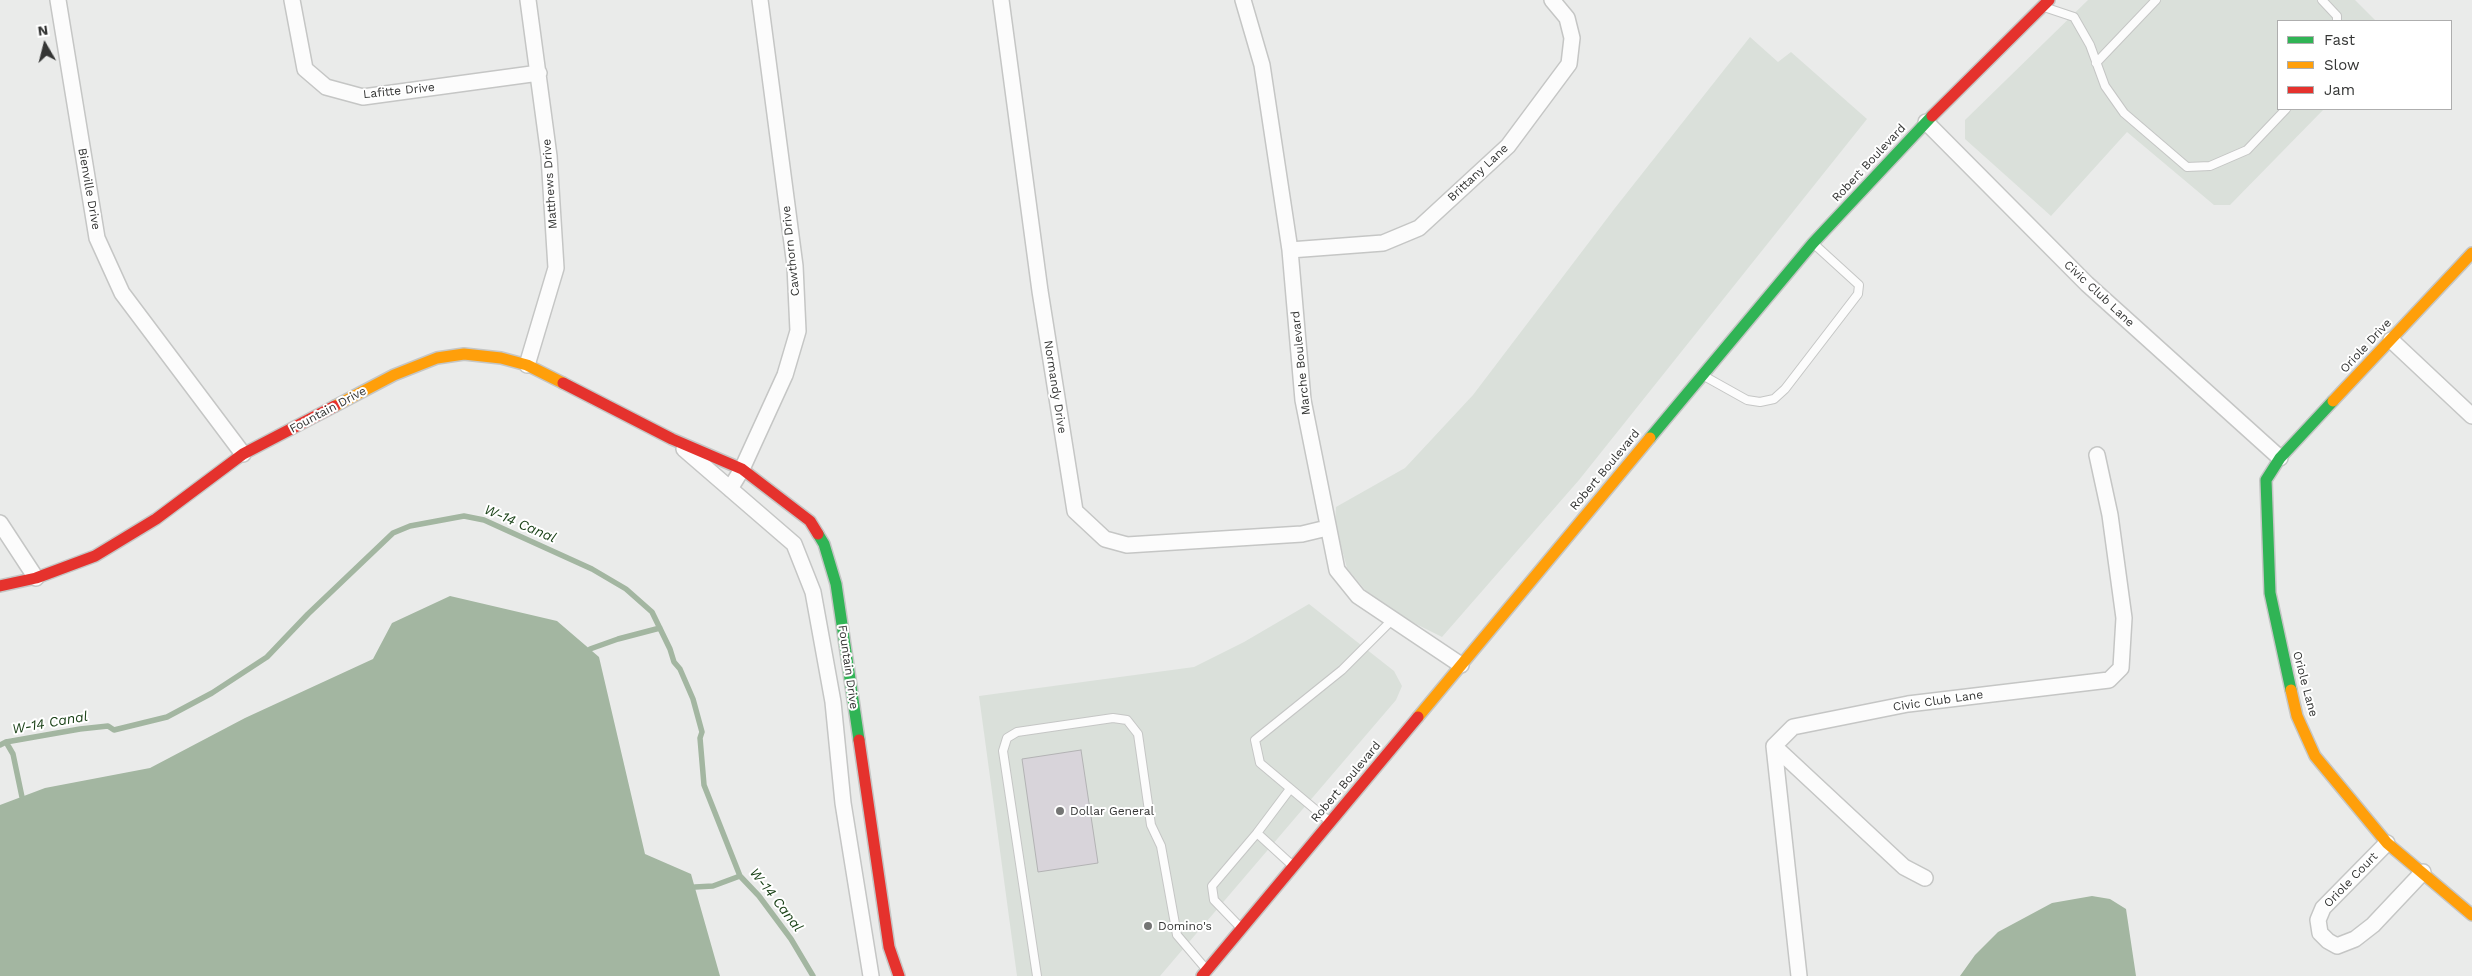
<!DOCTYPE html>
<html>
<head>
<meta charset="utf-8">
<style>
  body { margin:0 }
  #map { position:relative; width:2472px; height:976px; overflow:hidden; background:#eaebea; font-family:"Work Sans",sans-serif }
  canvas { display:block }
  .legend { position:absolute; left:2277px; top:20px; width:175px; height:90px; box-sizing:border-box; background:#fff; border:1px solid #aeaeae; margin:0; padding:6px 9px; list-style:none; font-size:15px; color:#343534 }
  .legend li { display:flex; align-items:center; gap:10px; height:25px }
  .legend b { width:25px; border:1px solid #aeaeae }
  .north { position:absolute; left:20px; top:20px; width:50px; height:50px; -webkit-text-stroke:4px #fff; paint-order:stroke; rotate:352deg; font-size:14px; font-weight:700; line-height:20px; text-align:center; color:#343534 }
  .north::after { content:''; display:block; margin:auto; width:18px; height:22px; background:#343534; clip-path:polygon(50% 0,100% 100%,50% 72%,0 100%) }
</style>
</head>
<body>
<div id="map">
<canvas width="2472" height="976"></canvas>
<ul class="legend">
<li><b style="height:6px;background:#30b455"></b>Fast</li>
<li><b style="height:6px;background:#ff9f0a"></b>Slow</li>
<li><b style="height:6px;background:#e5322d"></b>Jam</li>
</ul>
<div class="north">N</div>
</div>
<script>
const g = document.querySelector('canvas').getContext('2d');
g.lineJoin = 'round';
function paint(path, color) { g.fillStyle = color; g.fill(path, 'evenodd'); }
const toPath = rows => new Path2D(rows.map(r => 'M' + r).join(''));
function trace(path, color, width, dash) { g.strokeStyle = color; g.lineWidth = width; g.lineCap = dash ? 'butt' : 'round'; g.setLineDash(dash || []); g.stroke(path); }
function drawText(font, color, halo, rows, align = 'center') {
  g.font = font + ' "Work Sans",sans-serif'; g.lineWidth = 4; g.setLineDash([]); g.textBaseline = 'middle'; g.strokeStyle = halo; g.fillStyle = color; for (const [text, x, y, turn = 0] of rows) {
    g.save(); g.translate(x, y); g.rotate((+turn || 0) * Math.PI / 180); g.textAlign = isNaN(turn) ? turn : align; if (halo) g.strokeText(text, 0, 0); g.fillText(text, 0, 0); g.restore();
  }
}
paint(toPath([
  [2088,0,2355,0,2376,21,2278,21,2278,109,2324,109,2230,205,2214,205,2127,132,2051,216,1965,139,1965,120],
  [1750,37,1778,62,1791,52,1867,119,1579,480,1442,637,1410,621,1366,591,1347,568,1335,524,1336,507,1405,468,1473,395,1615,208],
  [1309,604,1394,671,1402,686,1396,700,1160,976,1017,976,979,696,1194,667,1244,642]
]), '#dae0da');
paint(toPath([
  [450,596,557,621,599,657,645,854,691,874,720,976,0,976,0,805,45,788,150,768,245,718,373,659,392,623],
  [2092,896,2110,899,2126,909,2136,976,1960,976,1975,955,1998,932,2052,903]
]), '#a3b6a1');
trace(toPath([
  [590,649,618,639,660,628],
  [6,742,13,754,22,797],
  [0,745,6,742,80,729,108,726,114,730,167,717,212,693,267,657,308,614,393,533,410,526,464,516,484,520,592,569,626,589,652,612,670,649,674,662,680,669,693,699,702,732,700,738,704,785,740,876,759,896,791,939,813,976],
  [695,887,713,886,740,876]
]), '#a3b6a1', 5.5);
const building = toPath([
  [1081,750,1098,863,1038,872,1022,759,1081,750]
]);
paint(building, '#d8d4da');
trace(building, '#b3b3b4', 1);
const lane = toPath([
  [2322,0,2337,16,2337,21],
  [2044,7,2074,17,2090,45,2105,86,2124,113,2187,167,2210,166,2247,150,2286,109],
  [2096,63,2156,0],
  [1704,376,1747,400,1760,402,1774,399,1785,389,1858,294,1859,285,1814,244],
  [1329,821,1260,763,1255,740,1342,670,1393,619],
  [1257,833,1293,866],
  [1241,928,1214,900,1212,886,1257,833,1290,789],
  [1037,976,1003,751,1007,738,1017,732,1113,718,1127,720,1138,734,1151,825,1161,846,1177,935,1206,969]
]);
const street = toPath([
  [58,0,97,238,122,293,243,454],
  [292,0,305,69,326,87,363,97,539,73],
  [1001,0,1040,291,1075,511,1105,539,1127,545,1302,534,1327,528],
  [1243,0,1262,65,1290,250,1303,400,1337,570,1358,596,1461,665],
  [1926,122,2087,284,2280,458],
  [1290,250,1383,243,1419,228,1508,146,1569,64,1572,38,1567,18,1552,0],
  [2391,340,2472,416],
  [527,365,556,268,549,156,528,0],
  [684,449,794,544,813,592,833,702,843,803,871,976],
  [730,489,742,469,785,375,798,331,795,266,760,0],
  [0,523,36,578],
  [1774,746,1904,867,1925,878],
  [2387,843,2323,908,2318,920,2320,933,2328,941,2337,946,2355,939,2373,925,2423,872],
  [1799,976,1774,746,1793,727,1908,704,2109,680,2121,668,2124,618,2110,515,2097,455]
]);
const fast = toPath([
  [1650,438,1813,243,1932,116],
  [818,534,824,544,836,584,859,740],
  [2291,690,2270,593,2266,480,2280,458,2333,401]
]);
const slow = toPath([
  [2333,401,2472,253],
  [335,406,394,375,437,358,464,354,501,358,527,365,563,383],
  [2291,690,2297,716,2315,756,2387,843,2472,915],
  [1418,717,1650,438]
]);
const jam = toPath([
  [1932,116,2049,0],
  [563,383,672,439,742,469,810,521,818,534],
  [0,586,36,578,95,556,156,519,243,454,335,406],
  [859,740,889,947,899,976],
  [1202,976,1418,717]
]);
trace(lane, '#c5c6c5', 10);
trace(street, '#c5c6c5', 18);
trace(fast, '#c5c6c5', 14);
trace(slow, '#c5c6c5', 14);
trace(jam, '#c5c6c5', 14);
trace(lane, '#fcfcfc', 8);
trace(street, '#fcfcfc', 15);
trace(fast, '#30b455', 11);
trace(slow, '#ff9f0a', 11);
trace(jam, '#e5322d', 11);
for (const [x, y, r, color] of [
  [1060,811,5,"#747574"],
  [1148,926,5,"#747574"]
]) { const dot = new Path2D(); dot.arc(x, y, r, 0, 2 * Math.PI); g.fillStyle = color; g.fill(dot); trace(dot, '#fff', 2); }
drawText('12px', '#343534', '#fff', [
  ["Lafitte Drive",399,91,-6],
  ["Robert Boulevard",1869,163,-47],
  ["Brittany Lane",1478,173,-43],
  ["Matthews Drive",550,184,-94],
  ["Bienville Drive",89,189,80],
  ["Cawthorn Drive",791,251,-96],
  ["Civic Club Lane",2099,294,43],
  ["Oriole Drive",2366,346,-47],
  ["Marche Boulevard",1301,363,-96],
  ["Normandy Drive",1055,387,81],
  ["Fountain Drive",328,410,-28],
  ["Robert Boulevard",1605,470,-50],
  ["Fountain Drive",848,667,82],
  ["Oriole Lane",2305,684,75],
  ["Civic Club Lane",1938,701,-8],
  ["Robert Boulevard",1346,782,-50],
  ["Oriole Court",2351,880,-46]
]);
drawText('12px', '#343534', '#fff', [
  ["Dollar General",1070,811],
  ["Domino's",1158,926]
], 'left');
drawText('italic 14px', '#1b4218', '#fff', [
  ["W-14 Canal",520,524,23],
  ["W-14 Canal",50,723,-10],
  ["W-14 Canal",776,900,52]
]);
</script>
</body>
</html>
